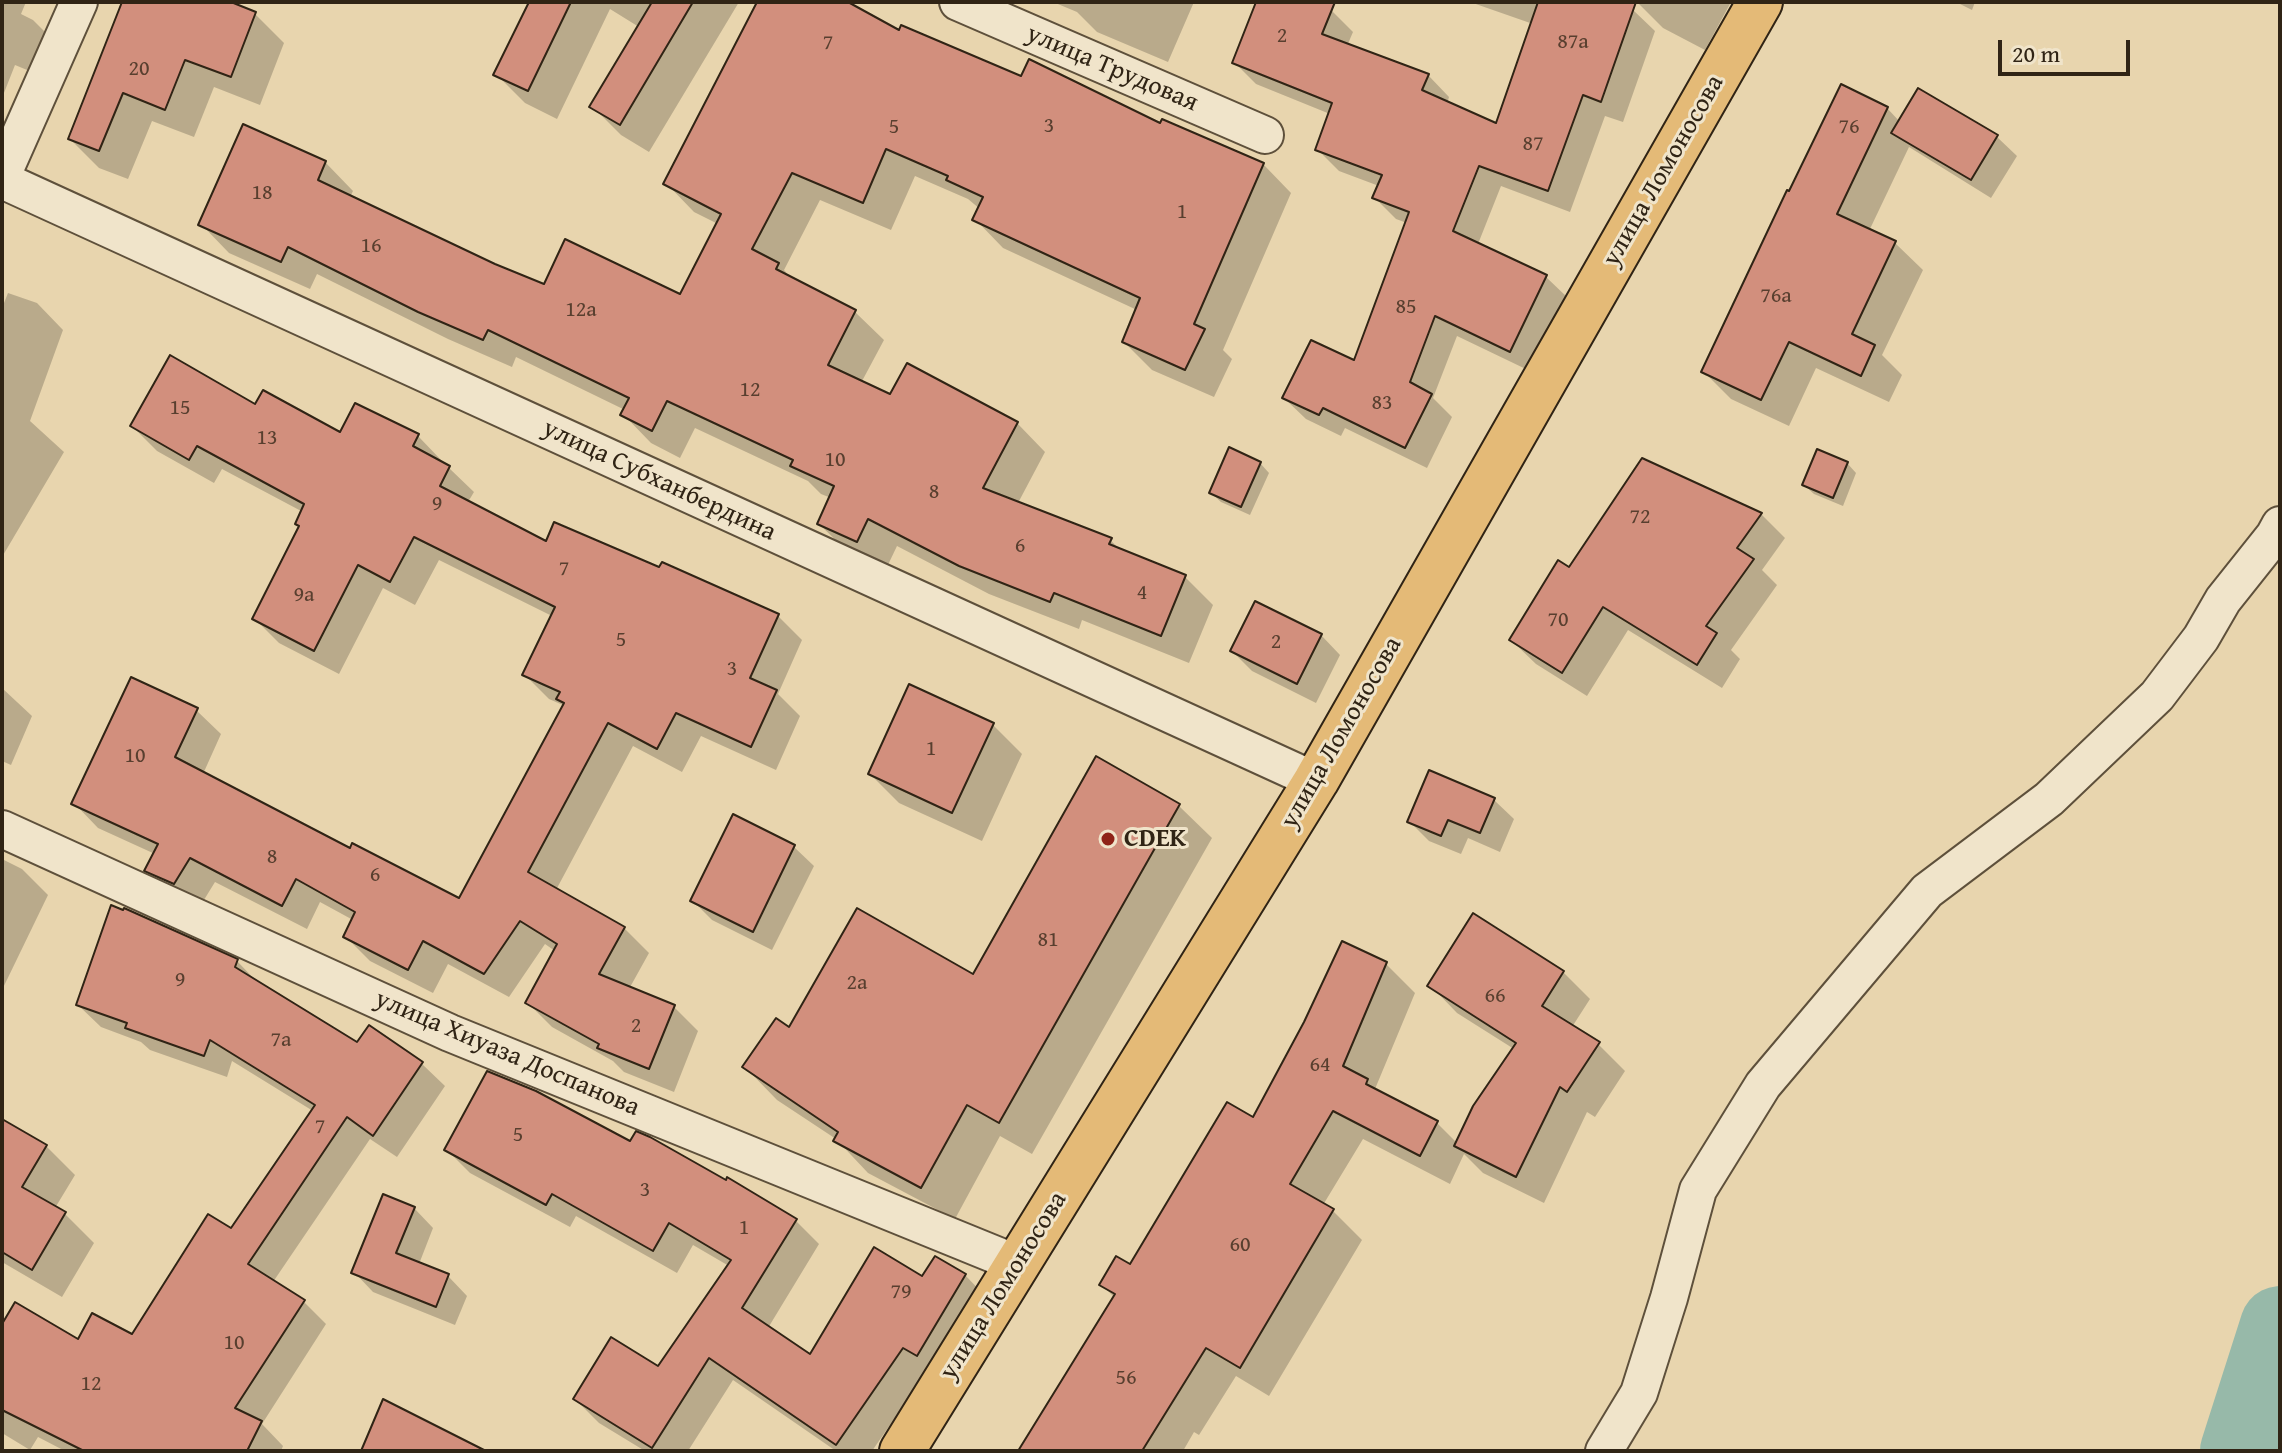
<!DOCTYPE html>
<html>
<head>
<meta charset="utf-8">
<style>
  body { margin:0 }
  #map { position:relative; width:2282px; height:1453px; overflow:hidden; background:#e8d5ae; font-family:"Gentium Book Plus",serif }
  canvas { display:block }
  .frame { position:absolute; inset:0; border:4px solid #302415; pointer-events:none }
  .scale { position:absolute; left:1998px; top:40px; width:132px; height:36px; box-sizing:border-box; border:4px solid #302415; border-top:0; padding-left:10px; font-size:24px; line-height:28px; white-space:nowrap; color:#302415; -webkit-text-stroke:6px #f0e4ca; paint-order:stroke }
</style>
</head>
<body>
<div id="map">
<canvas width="2282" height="1453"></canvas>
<div class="frame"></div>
<div class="scale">20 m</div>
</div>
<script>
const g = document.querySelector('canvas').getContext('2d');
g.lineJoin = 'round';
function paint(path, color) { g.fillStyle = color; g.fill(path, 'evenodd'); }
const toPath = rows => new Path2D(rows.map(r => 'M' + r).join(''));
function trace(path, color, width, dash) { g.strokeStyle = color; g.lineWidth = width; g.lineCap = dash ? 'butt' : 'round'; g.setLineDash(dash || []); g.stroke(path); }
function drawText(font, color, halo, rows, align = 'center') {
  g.font = font + ' "Gentium Book Plus",serif'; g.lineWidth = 6; g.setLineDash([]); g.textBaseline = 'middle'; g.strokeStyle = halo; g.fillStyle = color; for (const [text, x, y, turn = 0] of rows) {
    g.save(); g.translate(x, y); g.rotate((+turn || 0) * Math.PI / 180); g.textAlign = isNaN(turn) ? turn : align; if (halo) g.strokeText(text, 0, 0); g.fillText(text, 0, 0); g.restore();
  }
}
paint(toPath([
  [2,2,26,2,21,14,33,20,58,45,44,77,15,65,2,98],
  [124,2,226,2,255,14,284,43,260,105,214,87,194,137,152,121,128,179,99,168,70,139],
  [531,2,739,2,649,152,621,135,592,106,639,27,610,9,557,119,525,103,496,74],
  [759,2,843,2,900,32,1022,79,1161,125,1263,164,1291,193,1223,350,1232,359,1214,397,1152,370,1124,342,1137,310,1003,248,975,219,980,209,968,199,915,176,891,230,820,200,784,270,793,280,855,312,884,340,861,383,890,396,1017,423,1045,452,1018,503,1110,540,1122,551,1184,576,1213,605,1189,663,1082,620,1079,629,989,594,897,546,886,569,848,552,819,524,831,498,821,494,808,481,695,428,680,458,651,443,623,414,625,410,516,357,512,367,448,339,317,274,310,289,229,253,201,224,325,162,353,191,350,197,494,266,545,286,681,296,718,224,694,212,666,183],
  [1053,2,1194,2,1168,62,1097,32,1077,12],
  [1258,2,1311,2,1331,10,1353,32,1347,46,1428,75,1449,97,1447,104,1497,126,1533,24,1470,2,1611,2,1633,10,1655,31,1623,122,1605,116,1570,212,1501,186,1478,244,1546,277,1568,298,1532,372,1457,336,1433,398,1452,417,1427,468,1345,428,1341,436,1306,419,1284,398,1355,363,1407,223,1396,219,1375,198,1379,186,1339,171,1317,149,1330,114,1256,84,1234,62],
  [1637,2,1731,2,1705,50,1663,28],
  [1956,2,1975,2,1972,10],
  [1919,90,1997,137,2017,156,1991,198,1909,147,1869,231,1895,243,1923,270,1882,355,1902,375,1889,402,1816,368,1789,426,1731,399,1704,372,1887,108,1900,122],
  [8,293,37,303,63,330,30,421,64,452,2,557,2,308],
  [256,406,341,435,418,436,442,461,441,464,449,468,474,492,468,502,547,544,778,616,802,640,778,694,800,716,776,770,701,736,682,772,633,746,556,890,624,928,649,953,629,989,674,1007,698,1031,674,1092,624,1072,613,1061,552,1027,527,1002,555,951,545,944,509,997,448,964,433,993,370,961,345,936,353,920,320,902,307,929,215,882,199,908,171,895,146,870,155,854,98,828,74,803,196,710,221,734,203,774,351,851,460,901,565,706,549,699,525,675,552,616,439,560,415,605,383,588,339,674,279,643,255,619,301,528,303,512,222,469,214,483,157,451,132,426],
  [1643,461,1761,514,1785,538,1762,570,1777,585,1731,650,1740,659,1722,688,1628,630,1587,696,1536,664,1511,640,1569,570],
  [1260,463,1269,473,1250,515,1221,502,1211,493],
  [1847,463,1856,473,1843,506,1814,494,1804,485],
  [1321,635,1340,655,1316,703,1252,671,1232,651],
  [2,688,32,716,11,765,2,761],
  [993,725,1022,754,982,841,899,803,870,774],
  [1494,800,1514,819,1500,852,1468,838,1461,854,1429,841,1409,821],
  [1179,806,1212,838,1032,1154,1000,1136,955,1219,868,1173,836,1139,777,1100,745,1067,974,977],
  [794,847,814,866,772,950,712,920,692,900],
  [2,859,22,869,48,895,2,990],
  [1343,943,1386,964,1415,993,1375,1089,1437,1123,1457,1143,1514,1049,1457,1013,1430,985,1563,972,1590,999,1572,1027,1598,1044,1625,1071,1595,1117,1587,1112,1544,1203,1483,1173,1464,1154,1450,1184,1363,1139,1323,1205,1333,1211,1362,1240,1269,1396,1236,1376,1199,1435,1194,1432,1183,1451,1020,1451,1115,1298,1102,1285,1131,1267,1253,1120,1306,1023],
  [237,961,259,984,358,1045,369,1028,422,1064,445,1086,397,1157,370,1139,273,1282,303,1301,326,1324,262,1424,283,1446,281,1451,65,1451,38,1437,30,1450,2,1433,2,1328,79,1342,133,1336,232,1231,313,1111,232,1061,227,1077,150,1050,141,1042,101,1027,78,1005],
  [2,1121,46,1146,75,1175,55,1208,65,1214,94,1243,62,1297,2,1262],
  [631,1144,796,1221,819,1244,768,1328,811,1357,923,1279,965,1275,988,1299,928,1370,872,1451,836,1451,733,1380,688,1451,645,1451,599,1423,575,1399,659,1369,729,1266,693,1245,677,1273,576,1216,570,1227,470,1173,447,1150],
  [414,1208,433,1228,419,1264,448,1276,467,1296,455,1325,373,1292,354,1272]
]), '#0003');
trace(toPath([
  [2240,1451,2280,1326]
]), '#97b9a9', 80);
const building = toPath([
  [122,2,231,2,256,12,231,77,185,60,165,110,123,93,99,151,68,139,122,2],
  [529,2,571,2,528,91,493,75,529,2],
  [652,2,693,2,620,125,589,107,652,2],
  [757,2,848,2,899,30,901,25,1021,76,1029,59,1160,123,1162,119,1264,163,1194,324,1205,329,1185,370,1122,342,1140,298,972,220,983,197,946,180,948,176,886,149,863,203,792,173,752,249,779,263,776,269,856,310,828,365,890,394,907,363,1018,422,983,488,1112,538,1109,544,1186,575,1161,636,1054,593,1050,602,959,566,868,519,857,542,817,524,834,486,790,466,793,460,667,401,652,431,620,415,629,398,488,330,483,340,418,312,288,247,281,262,198,225,243,124,326,161,318,180,495,264,544,284,565,239,680,294,721,214,663,184,757,2],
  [1256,2,1335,2,1322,34,1429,74,1422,90,1496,123,1538,2,1636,2,1601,102,1583,95,1548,191,1479,166,1453,231,1547,275,1510,352,1435,316,1410,382,1432,394,1405,448,1323,408,1319,415,1282,398,1311,340,1354,360,1409,212,1372,198,1382,175,1315,150,1332,103,1232,63,1256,2],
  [1841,84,1888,107,1837,214,1896,241,1852,334,1875,345,1861,376,1789,342,1761,400,1701,372,1787,190,1789,191,1841,84],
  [1918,88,1998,135,1971,180,1891,133,1918,88],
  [170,355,255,404,263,390,340,432,355,403,419,434,413,446,450,466,440,486,546,541,554,522,659,567,662,562,779,614,750,678,777,690,751,747,676,713,657,749,608,723,528,872,625,927,599,974,675,1005,649,1069,597,1048,599,1044,525,1003,557,944,520,921,484,974,423,941,408,970,343,937,355,912,296,879,282,906,190,858,174,884,144,871,158,844,71,804,131,677,198,708,175,757,350,848,352,843,459,898,564,703,556,699,560,692,522,675,555,607,414,537,390,582,358,565,314,651,252,619,299,526,295,524,304,504,197,446,189,460,130,426,170,355],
  [1229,447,1261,462,1241,507,1209,493,1229,447],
  [1817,449,1848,462,1833,498,1802,485,1817,449],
  [1642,458,1762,513,1737,548,1754,559,1706,626,1717,633,1697,665,1603,607,1562,673,1509,640,1558,560,1569,567,1642,458],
  [1255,601,1322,634,1297,684,1230,651,1255,601],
  [909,684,994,723,952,813,868,774,909,684],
  [1096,756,1180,804,999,1123,967,1105,921,1188,833,1141,838,1132,742,1067,776,1018,789,1027,857,908,973,974,1096,756],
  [1429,770,1495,798,1480,833,1448,820,1441,836,1407,822,1429,770],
  [733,814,795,845,753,932,690,901,733,814],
  [111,905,123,910,124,908,238,959,235,967,357,1042,369,1025,423,1062,373,1136,347,1117,248,1264,305,1300,235,1408,262,1421,247,1451,84,1451,2,1410,2,1324,15,1302,78,1339,92,1313,132,1334,208,1214,231,1228,315,1105,210,1040,204,1056,125,1028,127,1023,76,1005,111,905],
  [1473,913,1564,971,1542,1006,1600,1042,1567,1092,1560,1087,1516,1177,1454,1146,1473,1106,1516,1043,1427,986,1473,913],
  [1342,941,1387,962,1343,1066,1368,1079,1366,1084,1438,1121,1420,1156,1333,1111,1290,1184,1334,1209,1240,1368,1206,1348,1142,1451,1018,1451,1115,1294,1099,1285,1116,1256,1130,1264,1227,1102,1253,1117,1304,1022,1342,941],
  [487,1071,536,1091,630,1141,636,1131,650,1137,726,1180,727,1177,797,1219,742,1308,810,1354,874,1247,922,1276,935,1256,966,1274,917,1356,903,1348,836,1445,709,1358,652,1448,573,1399,611,1337,658,1366,731,1260,669,1223,653,1251,552,1194,546,1205,444,1150,487,1071],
  [2,1119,47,1145,22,1187,66,1212,32,1270,2,1252,2,1119],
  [383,1194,415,1207,396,1253,449,1274,436,1307,351,1273,383,1194],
  [383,1399,486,1451,361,1451,383,1399]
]);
paint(building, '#d28f7d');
trace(building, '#302415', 2);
const minor = toPath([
  [958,2,1265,135],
  [2,176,79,2],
  [2,180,1316,781],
  [2,829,450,1033,1018,1264],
  [1604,1451,1639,1393,1669,1298,1698,1190,1763,1085,1927,891,2049,799,2157,696,2201,638,2223,600,2274,536,2280,525]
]);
const primary = toPath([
  [902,1451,1316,781,1760,2]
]);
trace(minor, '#5e503b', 40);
trace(primary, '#302415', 48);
trace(minor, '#f0e4ca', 36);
trace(primary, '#e4ba77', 44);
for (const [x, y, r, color] of [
  [1108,839,8,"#8f2418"]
]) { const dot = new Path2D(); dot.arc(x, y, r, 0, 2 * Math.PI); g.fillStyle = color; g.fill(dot); trace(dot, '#f0e4ca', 3); }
drawText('22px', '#583f2f', null, [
  ["2",1282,36],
  ["87а",1573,42],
  ["7",828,43],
  ["20",139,69],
  ["3",1049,126],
  ["5",894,127],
  ["76",1849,127],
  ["87",1533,144],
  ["18",262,193],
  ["1",1182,212],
  ["16",371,246],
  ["76а",1776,296],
  ["85",1406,307],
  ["12а",581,310],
  ["12",750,390],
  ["83",1382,403],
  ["15",180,408],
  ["13",267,438],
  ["10",835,460],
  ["8",934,492],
  ["9",437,504],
  ["72",1640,517],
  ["6",1020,546],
  ["7",564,569],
  ["4",1142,593],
  ["9а",304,595],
  ["70",1558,620],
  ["5",621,640],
  ["2",1276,642],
  ["3",732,669],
  ["1",931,749],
  ["10",135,756],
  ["8",272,857],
  ["6",375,875],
  ["81",1048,940],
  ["9",180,980],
  ["2а",857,983],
  ["66",1495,996],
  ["2",636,1026],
  ["7а",281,1040],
  ["64",1320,1065],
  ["7",320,1127],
  ["5",518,1135],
  ["3",645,1190],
  ["1",744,1228],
  ["60",1240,1245],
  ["79",901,1292],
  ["10",234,1343],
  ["56",1126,1378],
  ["12",91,1384]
]);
drawText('26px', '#302415', '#f0e4ca', [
  ["улица Трудовая",1112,69,23],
  ["улица Ломоносова",1664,171,-60],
  ["улица Субханбердина",659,481,25],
  ["улица Ломоносова",1342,733,-60],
  ["улица Хиуаза Доспанова",507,1054,23],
  ["улица Ломоносова",1004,1286,-58]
]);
drawText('bold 26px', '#302415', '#f0e4ca', [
  ["CDEK",1124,839]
], 'left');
</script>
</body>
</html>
